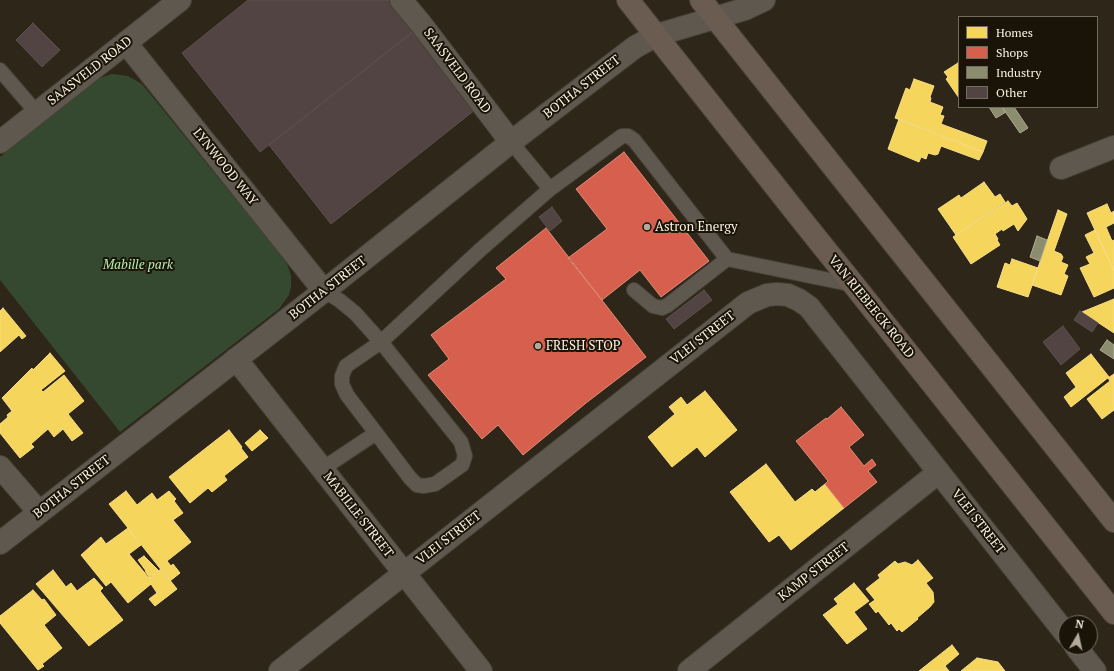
<!DOCTYPE html>
<html>
<head>
<meta charset="utf-8">
<style>
  body { margin:0 }
  #map { position:relative; width:1114px; height:671px; overflow:hidden; background:#2e2618; font-family:"PT Serif",serif }
  canvas { display:block }
  .legend { position:absolute; left:958px; top:16px; width:140px; height:92px; box-sizing:border-box; background:#191308; border:1px solid #736c5f; margin:0; padding:5px 7px; list-style:none; font-size:12px; color:#fbf1e1 }
  .legend li { display:flex; align-items:center; gap:8px; height:20px }
  .legend b { width:20px; border:1px solid #736c5f }
  .north { position:absolute; left:1058px; top:615px; width:40px; height:40px; box-sizing:border-box; background:#191308; border:1px solid #736c5f; border-radius:50%; rotate:9deg; font-size:11px; font-weight:700; line-height:16px; text-align:center; color:#fbf1e1 }
  .north::after { content:''; display:block; margin:auto; width:14px; height:18px; background:#b3aa9b; clip-path:polygon(50% 0,100% 100%,50% 72%,0 100%) }
</style>
</head>
<body>
<div id="map">
<canvas width="1114" height="671"></canvas>
<ul class="legend">
<li><b style="height:11px;background:#f6d55c"></b>Homes</li>
<li><b style="height:11px;background:#d6604d"></b>Shops</li>
<li><b style="height:11px;background:#8c8c6e"></b>Industry</li>
<li><b style="height:11px;background:#524442"></b>Other</li>
</ul>
<div class="north">N</div>
</div>
<script>
const g = document.querySelector('canvas').getContext('2d');
g.lineJoin = 'round';
function paint(path, color) { g.fillStyle = color; g.fill(path, 'evenodd'); }
const toPath = rows => new Path2D(rows.map(r => 'M' + r).join(''));
function trace(path, color, width, dash) { g.strokeStyle = color; g.lineWidth = width; g.lineCap = dash ? 'butt' : 'round'; g.setLineDash(dash || []); g.stroke(path); }
function drawText(font, color, halo, rows, align = 'center') {
  g.font = font + ' "PT Serif",serif'; g.lineWidth = 4; g.setLineDash([]); g.textBaseline = 'middle'; g.strokeStyle = halo; g.fillStyle = color; for (const [text, x, y, turn = 0] of rows) {
    g.save(); g.translate(x, y); g.rotate((+turn || 0) * Math.PI / 180); g.textAlign = isNaN(turn) ? turn : align; if (halo) g.strokeText(text, 0, 0); g.fillText(text, 0, 0); g.restore();
  }
}
paint(toPath([
  [112,74,128,76,142,84,281,255,287,264,291,275,291,287,289,295,279,309,120,432,0,280,0,157,97,79]
]), '#354931');
const homes = toPath([
  [958,63,959,65,959,98,946,79,948,77,944,72,958,63],
  [914,79,934,86,930,97,931,98,930,102,943,107,940,115,944,116,941,124,987,141,983,152,895,118,906,88,910,90,914,79],
  [899,119,983,152,979,160,941,146,938,154,935,155,928,153,926,159,921,157,919,162,888,149,899,119],
  [984,182,995,197,1000,194,1005,202,956,235,938,209,959,195,961,198,984,182],
  [1008,201,1012,206,1017,203,1027,219,1018,231,1014,224,1003,231,1002,229,995,234,998,239,997,240,1000,245,971,264,953,237,1008,201],
  [1107,204,1111,213,1114,211,1114,223,1106,227,1112,241,1114,240,1114,271,1087,213,1107,204],
  [1058,210,1067,214,1054,251,1061,254,1063,257,1061,262,1068,265,1064,274,1068,276,1061,295,1032,285,1058,210],
  [1095,230,1114,271,1114,288,1094,297,1080,268,1090,264,1086,257,1094,253,1085,235,1095,230],
  [1012,259,1038,268,1028,297,997,287,1005,263,1010,265,1012,259],
  [1114,299,1114,333,1082,312,1114,299],
  [3,308,26,336,22,339,19,335,0,352,0,311,3,308],
  [50,353,65,371,41,390,43,392,64,375,84,401,68,414,83,433,72,441,63,429,54,437,48,429,31,444,34,447,20,458,0,433,0,424,8,417,7,415,12,411,2,398,32,368,33,370,50,353],
  [1091,354,1109,377,1071,407,1064,397,1076,387,1066,373,1091,354],
  [1114,374,1114,410,1102,419,1087,399,1110,381,1108,378,1114,374],
  [705,391,737,430,705,457,697,447,672,467,648,437,675,414,669,407,681,397,687,405,705,391],
  [229,430,242,447,241,448,248,457,224,476,227,480,212,492,208,488,190,503,169,477,229,430],
  [260,430,268,438,252,451,245,443,260,430],
  [766,464,795,502,812,489,815,492,825,484,844,508,791,550,779,535,769,542,730,492,766,464],
  [126,491,137,505,152,493,157,500,169,491,176,499,174,501,183,513,173,520,191,542,167,561,171,566,173,564,180,573,170,581,109,504,126,491],
  [128,528,141,545,129,554,149,578,161,569,177,589,155,606,149,599,157,593,151,584,128,603,111,582,106,586,81,555,101,537,106,544,128,528],
  [144,556,159,571,150,578,145,571,146,571,138,560,144,556],
  [918,560,933,578,926,583,933,592,934,602,930,607,917,618,918,619,902,632,899,629,897,631,891,623,889,625,878,611,876,613,869,604,875,600,866,589,880,578,878,575,895,561,898,564,905,562,912,565,918,560],
  [53,570,66,587,71,583,77,591,94,578,103,588,100,591,123,620,89,646,36,584,53,570],
  [854,583,869,601,854,612,867,629,847,644,823,615,838,604,834,599,854,583],
  [33,590,42,600,44,599,56,615,44,625,62,648,42,664,44,666,38,670,0,623,0,616,33,590],
  [952,645,959,654,945,666,949,671,919,671,952,645],
  [977,658,998,662,1005,671,961,671,977,658]
]);
paint(homes, '#f6d55c');
trace(homes, '#f8dd84', 1);
const shops = toPath([
  [624,152,709,261,661,297,640,270,602,300,568,258,607,229,576,189,624,152],
  [546,228,646,357,586,403,523,455,498,425,482,439,428,375,449,359,431,335,506,279,496,268,546,228],
  [841,407,864,435,849,447,864,466,872,459,876,465,868,471,877,482,844,508,825,484,828,481,796,441,826,418,827,419,841,407]
]);
paint(shops, '#d6604d');
trace(shops, '#e18c79', 1);
const industry = toPath([
  [989,107,1002,107,1006,112,996,118,989,107],
  [1002,107,1014,107,1028,128,1020,133,1002,107],
  [1037,236,1047,240,1040,261,1030,257,1037,236],
  [1107,340,1114,345,1114,359,1100,350,1107,340]
]);
paint(industry, '#8c8c6e');
trace(industry, '#adaa90', 1);
const building = toPath([
  [248,0,390,0,414,31,260,152,182,53,248,0],
  [33,23,60,50,42,67,16,40,33,23],
  [414,31,476,109,331,224,269,145,414,31],
  [552,207,562,221,550,231,539,217,552,207],
  [704,290,712,300,674,329,666,319,704,290],
  [1080,311,1098,323,1092,332,1074,320,1080,311],
  [1063,326,1080,349,1061,365,1043,342,1063,326]
]);
paint(building, '#524442');
trace(building, '#5c514d', 1);
const service = toPath([
  [0,70,37,113],
  [511,142,550,189],
  [634,290,653,306,662,308,668,305,727,259],
  [324,291,339,300,355,313,381,342,461,442,465,456,462,465,435,484,424,486,417,485,410,478,376,433],
  [322,469,376,433,347,395,342,384,342,376,346,366,381,342,480,250,550,189,622,136,628,136,634,140,727,259,854,285]
]);
const minor = toPath([
  [401,0,421,24,511,142],
  [126,43,324,291],
  [0,142,180,0],
  [1061,168,1114,147],
  [236,359,481,671],
  [0,467,39,512],
  [0,543,324,291,511,142,635,47,657,35,745,9,764,0],
  [1076,647,1095,671],
  [280,671,748,303,767,295,777,294,788,295,799,300,809,307,1066,634],
  [689,671,939,472]
]);
const primary = toPath([
  [628,0,805,224,854,285,1114,613],
  [701,0,1114,521]
]);
trace(service, '#474136', 16);
trace(minor, '#474136', 24);
trace(primary, '#474136', 24);
trace(service, '#5e584e', 14);
trace(minor, '#5e584e', 22);
trace(primary, '#6a5c51', 22);
for (const [x, y, r, color] of [
  [647,227,4,"#b3aa9b"],
  [538,346,4,"#b3aa9b"]
]) { const dot = new Path2D(); dot.arc(x, y, r, 0, 2 * Math.PI); g.fillStyle = color; g.fill(dot); trace(dot, '#191308', 1.5); }
drawText('13px', '#fbf1e1', '#191308', [
  ["SAASVELD ROAD",90,71,-38],
  ["SAASVELD ROAD",457,71,53],
  ["BOTHA STREET",582,87,-38],
  ["LYNWOOD WAY",225,167,51],
  ["BOTHA STREET",328,288,-38],
  ["VAN RIEBEECK ROAD",871,307,51],
  ["VLEI STREET",703,338,-38],
  ["BOTHA STREET",72,487,-38],
  ["MABILLE STREET",358,515,52],
  ["VLEI STREET",978,522,52],
  ["VLEI STREET",449,538,-38],
  ["KAMP STREET",814,572,-38]
]);
drawText('13px', '#fbf1e1', '#191308', [
  ["Astron Energy",655,227],
  ["FRESH STOP",546,346]
], 'left');
drawText('italic 13px', '#b5f2b0', '#191308', [
  ["Mabille park",138,265]
]);
</script>
</body>
</html>
